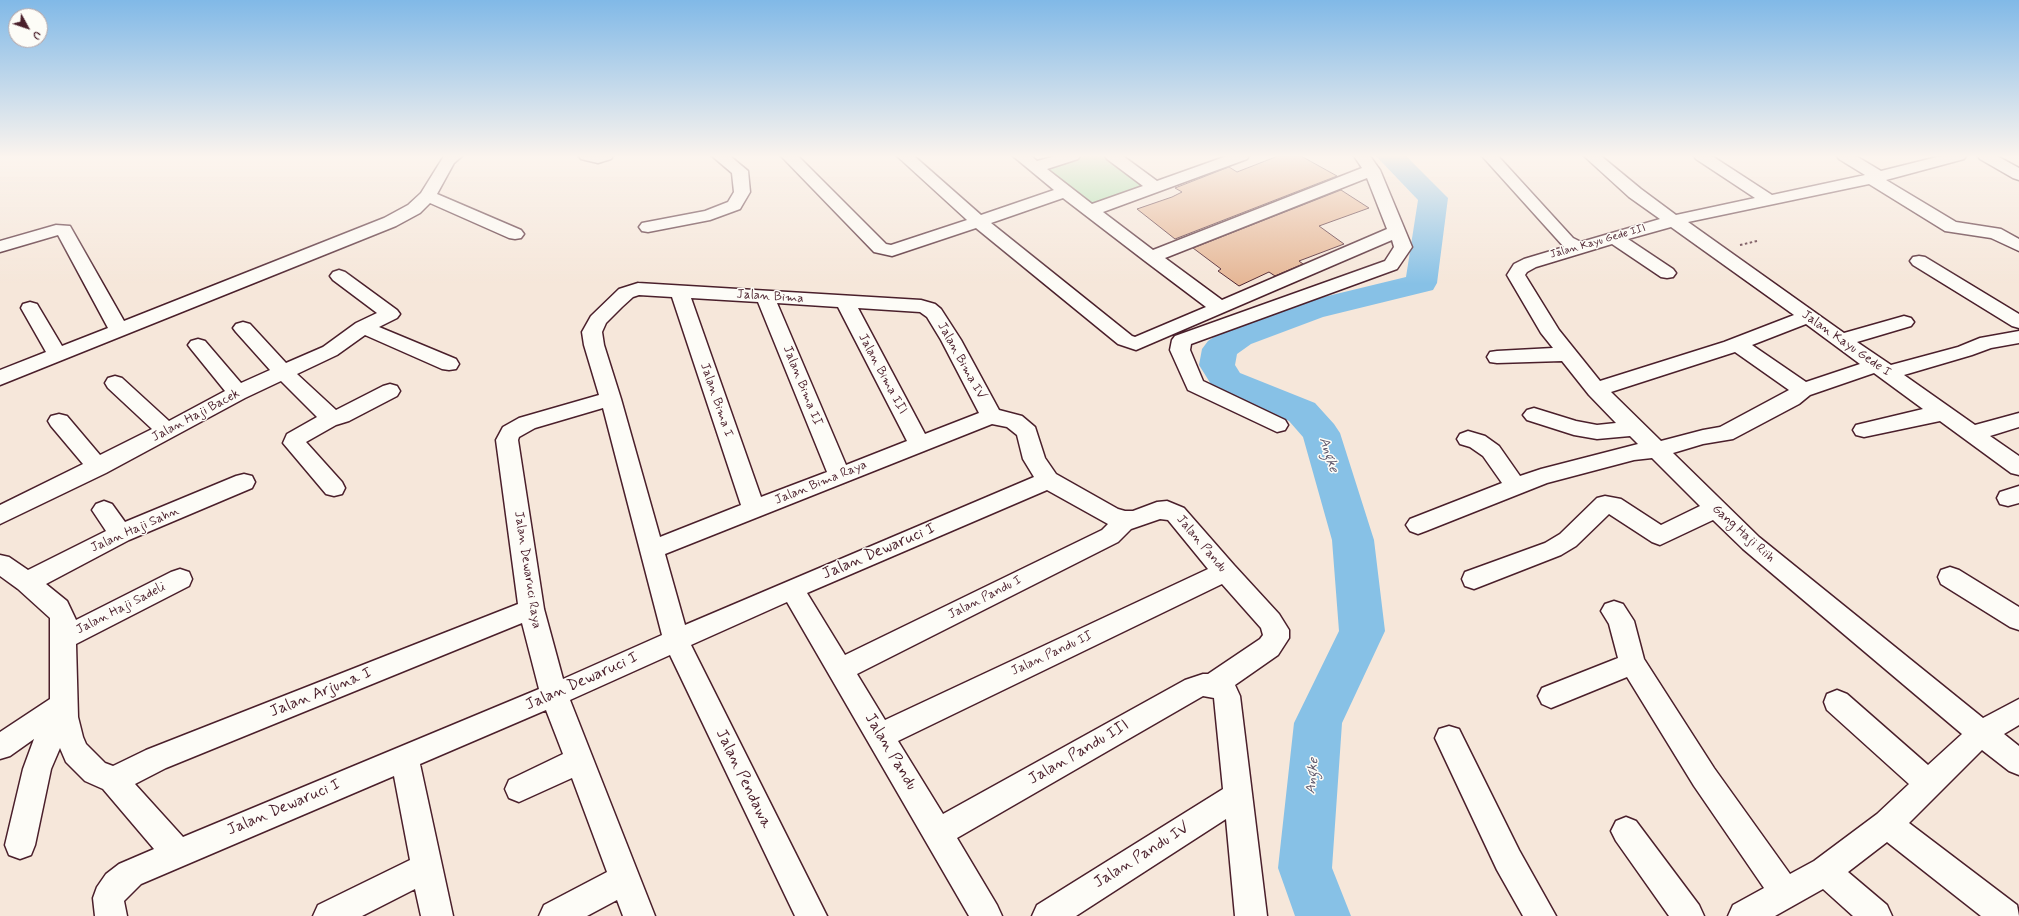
<!DOCTYPE html>
<html>
<head>
<meta charset="utf-8">
<style>
  body { margin:0 }
  #map { position:relative; width:2019px; height:916px; overflow:hidden; background:#f6e7da; font-family:Mynerve,sans-serif }
  canvas { display:block }
  .north { position:absolute; left:8px; top:8px; width:40px; height:40px; box-sizing:border-box; background:#fdfcf7; border:1px solid #b5a4a5; border-radius:50%; rotate:130deg; font-size:11px; font-weight:700; line-height:16px; text-align:center; color:#4a1f2b }
  .north::after { content:''; display:block; margin:auto; width:14px; height:18px; background:#4a1f2b; clip-path:polygon(50% 0,100% 100%,50% 72%,0 100%) }
</style>
</head>
<body>
<div id="map">
<canvas width="2019" height="916"></canvas>
<div class="north">U</div>
</div>
<script>
const g = document.querySelector('canvas').getContext('2d');
g.lineJoin = 'round';
function paint(path, color) { g.fillStyle = color; g.fill(path, 'evenodd'); }
const toPath = rows => new Path2D(rows.map(r => 'M' + r).join(''));
function trace(path, color, width, dash) { g.strokeStyle = color; g.lineWidth = width; g.lineCap = dash ? 'butt' : 'round'; g.setLineDash(dash || []); g.stroke(path); }
function drawText(font, color, halo, rows, align = 'center') {
  g.font = font + ' Mynerve,sans-serif'; g.lineWidth = 3; g.setLineDash([]); g.textBaseline = 'middle'; g.strokeStyle = halo; g.fillStyle = color; for (const [text, x, y, turn = 0] of rows) {
    g.save(); g.translate(x, y); g.rotate((+turn || 0) * Math.PI / 180); g.textAlign = isNaN(turn) ? turn : align; if (halo) g.strokeText(text, 0, 0); g.fillText(text, 0, 0); g.restore();
  }
}
paint(toPath([
  [1081,156,1108,156,1148,185,1093,206,1041,168]
]), '#a0dda5');
paint(toPath([
  [1376,156,1406,156,1448,198,1437,283,1433,290,1323,317,1251,344,1237,354,1235,365,1240,373,1315,403,1334,424,1340,433,1374,540,1385,631,1342,723,1332,868,1351,916,1295,916,1278,868,1294,723,1339,631,1332,540,1303,437,1289,421,1214,389,1199,365,1202,349,1208,341,1227,328,1299,303,1406,277,1418,200,1376,156]
]), '#87c1e6');
const building = toPath([
  [1278,156,1301,156,1337,176,1175,239,1137,209,1172,197,1182,192,1175,188,1216,172,1229,167,1237,172,1278,156],
  [1341,190,1369,208,1319,226,1344,244,1299,261,1303,264,1275,276,1269,272,1239,286,1218,271,1221,269,1193,248,1341,190]
]);
paint(building, '#e5b695');
trace(building, '#4a1f2b', 1);
const minor = toPath([
  [444,156,462,156,454,163,437,194,521,230,524,234,521,238,515,239,509,238,430,203,420,213,396,226,0,385,0,370,46,352,21,308,23,304,30,302,37,304,62,346,108,328,58,235,0,252,0,241,56,225,70,226,124,321,384,218,408,205,421,193,444,156],
  [579,156,613,156,611,159,598,163,581,159,579,156],
  [712,156,730,156,748,171,750,192,740,209,710,220,648,232,642,231,639,227,642,223,705,211,728,202,734,192,732,173,712,156],
  [781,156,798,156,886,244,891,245,967,220,897,156,914,156,981,215,1054,190,1013,156,1031,156,1037,161,1056,156,1080,156,1078,159,1047,169,1092,204,1143,186,1107,159,1105,156,1123,156,1157,181,1227,156,1249,156,1247,159,1103,212,1153,250,1362,168,1354,156,1370,156,1380,170,1412,247,1397,269,1191,344,1190,350,1203,381,1285,420,1288,425,1285,430,1277,432,1188,390,1170,350,1172,340,1175,336,1385,261,1394,247,1392,240,1136,350,1118,344,976,228,892,256,874,252,781,156],
  [1367,178,1387,229,1222,300,1165,258,1367,178],
  [1063,198,1145,261,1206,307,1135,337,1132,336,991,223,1063,198],
  [1482,156,1498,156,1573,238,1581,242,1660,219,1629,197,1584,156,1601,156,1641,189,1676,215,1755,198,1696,159,1694,156,1712,156,1772,195,1865,175,1839,159,1837,156,1856,156,1881,171,1941,156,1966,156,1964,159,1886,180,1956,222,2001,229,2019,239,2019,251,1991,238,1945,231,1869,184,1688,222,1844,333,1904,316,1911,318,1914,322,1911,326,1857,342,1891,365,1958,347,1980,338,2019,331,2019,343,1991,348,1972,355,1904,375,1975,425,2019,413,2019,427,1990,436,2019,456,2019,475,2011,473,1940,421,1864,437,1856,435,1853,430,1856,425,1923,409,1874,373,1810,395,1799,404,1733,439,1703,444,1673,453,1759,537,1983,718,2019,699,2019,725,2004,734,2019,746,2019,775,2009,771,1982,750,1909,823,2017,905,2019,916,1981,916,1887,842,1848,872,1887,905,1892,916,1853,916,1823,889,1775,916,1728,916,1733,905,1764,888,1694,786,1627,677,1551,708,1542,704,1538,696,1542,688,1618,658,1609,624,1601,611,1605,604,1614,601,1623,604,1634,621,1644,659,1714,768,1790,874,1814,861,1877,814,1909,784,1827,710,1824,702,1827,694,1837,690,1847,694,1928,765,1962,734,1743,549,1713,520,1660,545,1652,542,1609,514,1576,546,1561,555,1474,589,1465,586,1462,579,1465,572,1545,543,1560,534,1597,498,1605,496,1621,499,1661,525,1700,506,1652,458,1634,460,1547,483,1426,531,1418,534,1410,531,1406,525,1410,519,1502,483,1483,456,1470,447,1460,444,1457,439,1460,434,1468,431,1485,436,1499,446,1520,476,1541,469,1638,444,1630,436,1597,439,1574,435,1527,420,1523,415,1527,410,1534,408,1576,421,1597,425,1616,423,1589,395,1562,361,1497,363,1490,362,1487,357,1490,352,1497,351,1553,348,1541,333,1507,275,1514,264,1524,259,1564,247,1482,156],
  [1671,227,1794,315,1724,342,1600,381,1559,330,1525,275,1527,272,1536,267,1612,244,1661,277,1667,278,1673,277,1676,273,1673,269,1628,239,1671,227],
  [1806,324,1860,364,1806,382,1752,345,1806,324],
  [1735,352,1789,390,1720,427,1703,430,1661,441,1611,392,1735,352],
  [1978,156,1997,156,2019,168,2019,180,2013,178,1980,159,1978,156],
  [1919,256,1925,257,2019,314,2019,328,2012,326,1913,265,1910,261,1913,257,1919,256],
  [339,270,345,272,397,310,400,314,397,318,379,327,456,359,459,364,456,369,449,370,442,369,365,335,337,355,297,374,336,410,383,386,390,384,397,386,400,391,397,396,349,421,336,425,306,442,342,482,345,488,342,494,334,496,326,494,283,443,287,434,317,417,281,381,245,398,106,473,0,524,0,505,83,464,51,426,48,421,51,416,59,414,67,416,100,455,152,429,108,388,105,383,108,378,115,376,122,378,169,421,225,391,191,349,188,345,191,341,198,339,205,341,241,383,270,370,236,332,233,328,236,324,243,322,250,324,286,363,323,347,356,323,377,313,333,280,330,276,333,272,339,270],
  [638,283,921,300,935,304,941,309,961,340,999,410,1022,416,1035,427,1045,458,1056,474,1118,509,1125,511,1133,511,1157,502,1167,501,1184,508,1234,565,1279,614,1289,630,1289,638,1278,655,1235,685,1240,696,1267,916,1235,916,1226,819,1076,916,1032,916,1037,905,1223,789,1214,698,1203,696,957,838,997,905,1002,916,969,916,787,602,691,645,827,916,795,916,670,655,570,700,655,916,623,916,617,900,587,916,539,916,544,905,607,872,572,778,519,802,509,798,505,789,509,780,563,754,546,710,420,764,453,916,421,916,415,889,362,916,313,916,318,905,410,860,394,776,141,884,124,901,127,916,95,916,93,898,97,887,106,874,119,864,154,849,103,789,85,781,66,762,60,748,51,769,35,845,31,855,20,859,9,855,5,845,23,769,34,739,10,756,0,759,0,732,50,699,50,618,18,589,0,576,0,555,9,557,28,570,106,531,92,510,96,504,104,501,112,504,125,522,236,476,244,474,252,476,255,482,252,488,129,540,46,584,67,601,76,620,171,572,180,569,189,572,192,579,189,586,76,644,78,717,83,737,86,744,105,763,113,766,146,750,518,604,496,440,503,427,519,418,599,395,584,345,582,332,591,316,619,289,638,283],
  [639,295,672,297,741,505,660,537,621,399,604,345,602,332,606,323,622,307,633,297,639,295],
  [691,298,758,302,827,472,761,497,691,298],
  [777,303,838,307,907,441,846,465,777,303],
  [858,308,920,312,927,317,941,340,979,413,925,434,858,308],
  [603,408,662,635,563,679,544,609,518,440,519,437,535,428,603,408],
  [992,424,1007,427,1017,435,1023,459,1034,477,685,625,665,554,992,424],
  [1047,490,1108,524,1102,530,845,655,807,593,1047,490],
  [1160,519,1168,520,1208,569,885,720,857,674,1118,542,1131,529,1160,519],
  [1222,584,1261,628,1263,635,1260,639,1208,674,1203,674,1185,680,943,814,898,741,1222,584],
  [522,623,539,689,183,837,135,784,166,768,522,623],
  [2019,486,2019,503,2008,506,2000,504,1997,498,2000,492,2019,486],
  [1950,567,1959,570,2019,607,2019,630,2010,627,1941,584,1938,577,1941,570,1950,567],
  [1449,726,1459,729,1519,850,1556,916,1523,916,1497,870,1435,738,1439,729,1449,726],
  [1626,817,1636,821,1699,905,1704,916,1669,916,1616,841,1611,831,1616,821,1626,817]
]);
trace(minor, '#4a1f2b', 3);
trace(toPath([
  [1740,245,1757,241]
]), '#4a1f2b', 2, [2.5, 2.5]);
paint(minor, '#fdfcf7');
const sky = g.createLinearGradient(0, 0, 0, 284);
sky.addColorStop(0, '#81b9e7');
sky.addColorStop(0.55, '#fbf4ee');
sky.addColorStop(1, '#fbf4ee00');
g.fillStyle = sky;
g.fillRect(0, 0, 2019, 284);
drawText('11px', '#4a1f2b', '#fdfcf7', [
  ["Jalan Kayu Gede III",1598,242,-16]
]);
drawText('13px', '#4a1f2b', '#fdfcf7', [
  ["Jalan Bima",770,297,4],
  ["Jalan Kayu Gede I",1846,344,35],
  ["Jalan Bima IV",961,361,61],
  ["Jalan Bima III",882,374,62],
  ["Jalan Bima II",802,386,68],
  ["Jalan Bima I",716,400,71],
  ["Jalan Haji Bacek",196,416,-28],
  ["Jalan Bima Raya",821,483,-22],
  ["Jalan Haji Sahn",135,530,-24],
  ["Gang Haji Riih",1743,534,42],
  ["Jalan Pandu",1201,544,50],
  ["Jalan Dewaruci Raya",527,570,81],
  ["Jalan Pandu I",985,598,-27],
  ["Jalan Haji Sadeli",121,609,-27],
  ["Jalan Pandu II",1052,654,-25]
]);
drawText('italic 14px', '#5f586c', '#fdfcf7', [
  ["Angke",1328,455,72],
  ["Angke",1313,776,-85]
]);
drawText('16px', '#4a1f2b', '#fdfcf7', [
  ["Jalan Dewaruci I",879,552,-23],
  ["Jalan Dewaruci I",582,682,-24],
  ["Jalan Arjuna I",321,693,-22],
  ["Jalan Pandu",890,752,59],
  ["Jalan Pandu III",1079,753,-30],
  ["Jalan Pendawa",743,779,64],
  ["Jalan Dewaruci I",284,808,-23],
  ["Jalan Pandu IV",1142,856,-32]
]);
</script>
</body>
</html>
